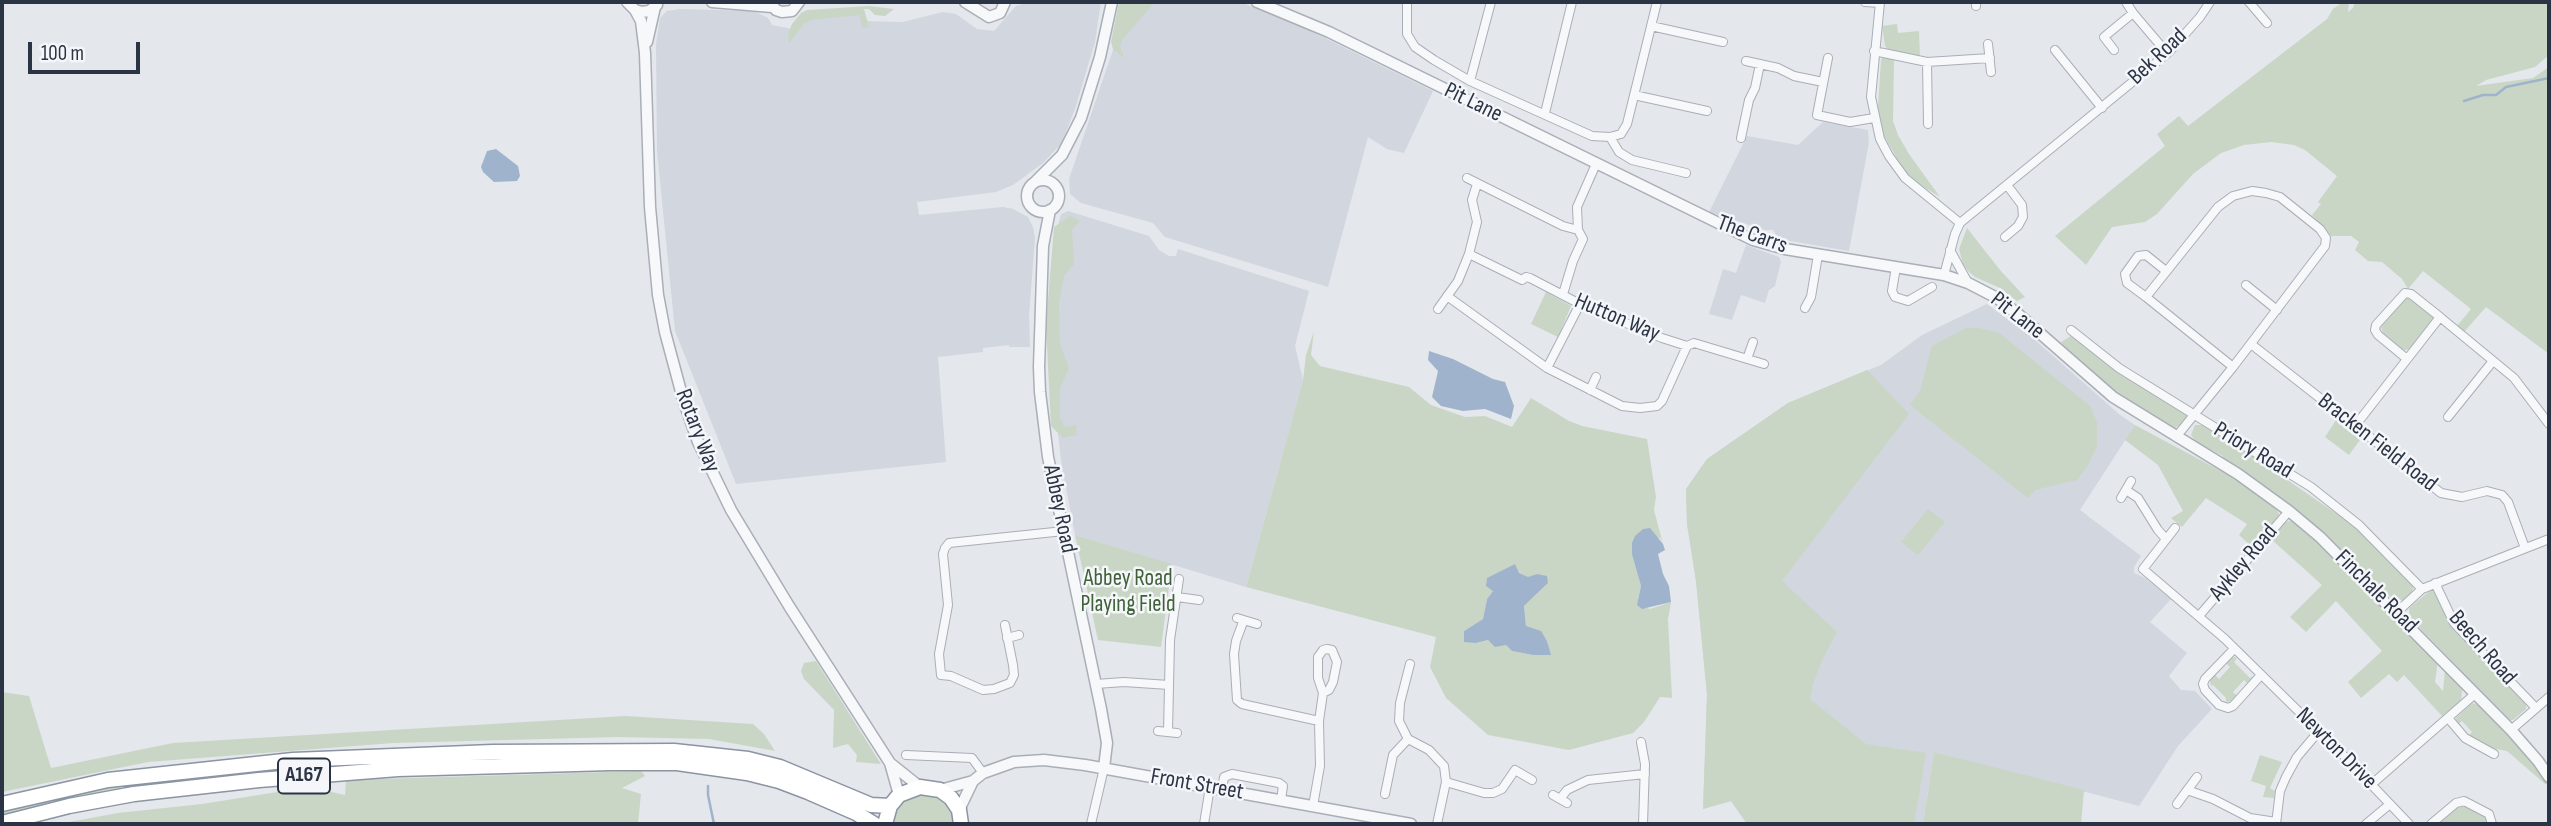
<!DOCTYPE html>
<html>
<head>
<meta charset="utf-8">
<style>
  body { margin:0 }
  #map { position:relative; width:2551px; height:826px; overflow:hidden; background:#e4e7ec; font-family:"Sofia Sans Condensed",sans-serif }
  canvas { display:block }
  .frame { position:absolute; inset:0; border:4px solid #2b3445; pointer-events:none }
  .scale { position:absolute; left:28px; top:42px; width:112px; height:32px; box-sizing:border-box; border:4px solid #2b3445; border-top:0; padding-left:9px; font-size:21px; line-height:24px; white-space:nowrap; color:#2b3445; -webkit-text-stroke:5px #f4f6f9; paint-order:stroke }
</style>
</head>
<body>
<div id="map">
<canvas width="2551" height="826"></canvas>
<div class="frame"></div>
<div class="scale">100 m</div>
</div>
<script>
const g = document.querySelector('canvas').getContext('2d');
g.lineJoin = 'round';
function paint(path, color) { g.fillStyle = color; g.fill(path, 'evenodd'); }
const toPath = rows => new Path2D(rows.map(r => 'M' + r).join(''));
function trace(path, color, width, dash) { g.strokeStyle = color; g.lineWidth = width; g.lineCap = dash ? 'butt' : 'round'; g.setLineDash(dash || []); g.stroke(path); }
function drawText(font, color, halo, rows, align = 'center') {
  g.font = font + ' "Sofia Sans Condensed",sans-serif'; g.lineWidth = 5; g.setLineDash([]); g.textBaseline = 'middle'; g.strokeStyle = halo; g.fillStyle = color; for (const [text, x, y, turn = 0] of rows) {
    g.save(); g.translate(x, y); g.rotate((+turn || 0) * Math.PI / 180); g.textAlign = isNaN(turn) ? turn : align; if (halo) g.strokeText(text, 0, 0); g.fillText(text, 0, 0); g.restore();
  }
}
paint(toPath([
  [1029,2,1101,2,1095,42,1075,109,1061,144,1043,163,1013,185,996,192,917,202,919,215,1003,207,1013,209,1028,217,1033,227,1035,238,1029,316,1030,347,1009,347,1009,345,983,348,983,352,938,357,946,462,736,484,675,331,657,151,656,44,660,18,667,11,680,9,754,11,768,18,772,25,797,30,803,17,861,13,864,21,903,22,943,12,956,14,977,29,994,31,1016,6],
  [1154,2,1240,2,1284,18,1433,91,1404,153,1387,149,1368,137,1328,287,1165,237,1153,223,1081,203,1070,194,1069,179,1115,44],
  [1823,122,1868,130,1869,142,1849,251,1785,240,1777,236,1773,230,1765,230,1709,212,1747,136,1798,145],
  [1068,211,1149,236,1159,250,1169,256,1176,256,1178,249,1309,291,1295,346,1303,380,1246,587,1075,535,1061,461,1051,369,1059,221,1061,214],
  [1746,245,1779,257,1781,262,1775,286,1769,290,1765,303,1741,295,1732,320,1709,314,1723,269,1736,273],
  [1987,304,2034,339,2120,415,2135,425,2080,510,2141,556,2134,567,2134,573,2145,578,2171,599,2150,622,2187,653,2169,676,2181,690,2195,691,2212,709,2178,746,2139,806,1934,752,1923,824,1747,824,1731,801,1703,809,1707,695,1696,581,1687,524,1686,489,1707,459,1788,403,1881,365,1922,335]
]), '#d2d6de');
paint(toPath([
  [1119,2,1155,2,1123,39,1120,47,1124,58,1113,49,1111,42],
  [2343,2,2349,2,2348,12,2353,8,2355,2,2549,2,2549,55,2535,67,2486,80,2476,86,2533,78,2549,67,2549,354,2486,307,2464,332,2457,326,2471,309,2423,271,2408,289,2402,279,2382,262,2368,261,2355,250,2359,242,2351,236,2331,236,2312,215,2321,204,2318,202,2337,176,2305,150,2294,145,2271,142,2244,145,2221,153,2193,174,2157,214,2145,222,2112,227,2086,265,2055,236,2165,146,2157,134,2179,116,2188,126,2327,19,2333,9],
  [869,6,894,9,885,16,875,15,869,9,864,9,869,27,862,28,860,15,811,20,804,24,789,43,788,34,792,24,801,13,807,10],
  [1897,24,1898,33,1919,31,1920,57,1888,49,1885,46,1882,26],
  [1884,56,1894,59,1893,121,1898,135,1909,154,1940,197,1917,183,1903,169,1883,134,1878,107,1881,60],
  [1070,216,1080,221,1072,230,1074,264,1064,276,1059,303,1060,344,1069,368,1060,388,1060,418,1065,427,1077,425,1076,435,1063,438,1051,426,1046,325,1054,227],
  [1967,228,2000,270,2025,297,2017,301,2000,288,1975,277,1969,272,1963,264,1959,249],
  [1546,292,1571,306,1558,337,1531,324],
  [2408,298,2413,299,2434,318,2411,348,2406,350,2402,350,2383,333,2381,327,2403,299],
  [1966,328,1979,328,1999,333,2090,406,2097,423,2097,446,2088,465,2077,480,2035,490,2028,498,1910,405,1920,391,1932,346],
  [1314,331,1311,355,1320,366,1409,387,1431,405,1465,417,1485,416,1512,427,1531,398,1569,421,1582,426,1647,439,1656,497,1654,510,1663,544,1660,537,1636,566,1641,586,1637,605,1650,609,1671,602,1668,619,1672,698,1660,697,1644,722,1633,733,1569,750,1488,735,1446,698,1430,667,1436,637,1246,587,1303,380,1306,355],
  [1519,573,1528,578,1537,574,1548,583,1524,606,1526,626,1547,641,1550,655,1533,655,1512,651,1506,645,1488,640,1476,643,1464,631,1483,619,1487,599,1493,591],
  [2071,336,2190,416,2187,422,2174,428,2165,425,2125,400,2066,348,2061,342],
  [1867,370,1909,414,1782,581,1837,632,1823,658,1813,683,1810,699,1866,744,1926,753,1914,824,1747,824,1731,801,1703,809,1707,695,1696,581,1687,524,1686,489,1707,459,1788,403],
  [2338,417,2342,420,2339,424,2360,440,2349,455,2325,437],
  [2135,425,2236,479,2275,506,2279,514,2276,520,2252,547,2239,535,2247,524,2206,498,2182,527,2171,518,2183,511,2158,465,2125,440],
  [2195,425,2204,425,2275,468,2274,471,2337,514,2339,512,2370,539,2414,584,2412,592,2403,600,2392,599,2356,563,2283,500,2222,458,2223,456,2196,442,2191,435],
  [1928,509,1945,522,1918,555,1901,542],
  [2291,521,2335,558,2438,660,2435,682,2443,691,2445,670,2462,690,2461,701,2442,716,2404,675,2397,682,2389,674,2361,698,2348,682,2382,651,2336,601,2306,632,2290,617,2322,585,2271,539,2285,522],
  [1075,535,1172,564,1161,647,1098,640],
  [2431,590,2438,596,2450,623,2526,704,2526,709,2513,720,2510,720,2481,691,2410,618,2409,608],
  [2234,657,2237,658,2234,662,2250,678,2255,675,2249,685,2244,680,2233,692,2237,696,2231,701,2226,702,2226,698,2213,685,2211,686,2210,681,2215,675,2219,679,2230,667,2226,663],
  [816,661,881,764,856,762,857,755,848,744,833,748,834,710,804,679,801,671,804,663],
  [2,692,29,696,51,768,173,743,626,716,753,724,764,734,775,751,709,739,618,737,393,743,148,762,2,792],
  [2472,703,2479,705,2530,757,2548,784,2545,784,2507,751,2491,748,2468,736,2472,732,2462,721,2457,725,2456,718],
  [1934,752,2084,790,2081,824,1923,824],
  [639,754,431,763,2,817,2,808,97,787,329,763],
  [2260,755,2282,762,2270,788,2275,791,2274,798,2263,797,2266,786,2251,781],
  [641,771,645,776,622,788,641,794,638,824,58,824,118,813,202,804,309,787,345,795,346,780],
  [924,792,937,795,947,803,954,814,955,824,891,824,893,812,900,802],
  [2461,801,2489,814,2492,824,2431,824]
]), '#c9d6c5');
paint(toPath([
  [496,149,518,166,520,176,517,181,494,182,483,172,481,167,487,151],
  [1429,351,1453,359,1493,379,1505,382,1514,406,1511,419,1485,409,1463,411,1441,406,1432,397,1438,371,1428,360],
  [1650,528,1663,544,1665,550,1658,554,1663,574,1669,586,1671,602,1642,609,1637,605,1641,586,1632,554,1632,543,1635,536,1643,529],
  [1515,564,1519,573,1528,577,1537,574,1547,576,1548,583,1524,606,1526,626,1541,631,1547,641,1551,655,1533,655,1512,651,1506,645,1495,647,1488,640,1476,643,1464,642,1464,631,1483,619,1487,599,1493,591,1486,586,1487,578]
]), '#9fb4cc');
trace(toPath([
  [2464,101,2483,95,2496,95,2506,87,2549,78],
  [2549,160,2549,204],
  [708,786,708,795,714,824]
]), '#9fb4cc', 2.5);
const minor = toPath([
  [1407,2,1407,34,1415,47,1434,60,1470,81,1592,136,1610,137,1621,134,1627,124,1657,2],
  [1865,2,1880,3],
  [1880,2,1871,97,1880,139,1889,156,1905,178,1960,223],
  [1976,2,1976,6],
  [2126,2,2133,13,2167,53],
  [2249,2,2267,23],
  [1651,26,1723,42],
  [1988,44,1991,72],
  [2055,50,2102,108],
  [2114,50,2104,37,2133,13],
  [1874,51,1927,62,1990,58],
  [1828,58,1817,115,1850,122,1874,118],
  [1746,61,1778,68,1794,76,1823,82],
  [1927,62,1928,124],
  [1470,81,1491,2],
  [1634,95,1707,111],
  [1545,113,1572,2],
  [1610,137,1619,152,1632,160,1686,173],
  [1741,138,1749,100,1755,88,1760,64],
  [1467,178,1563,226,1578,230],
  [2005,237,2018,226,2023,217,2022,205,2007,185],
  [1950,250,1968,283],
  [1469,254,1522,280,1526,277,1530,278,1580,304,1662,338,1687,346,1694,343,1764,364],
  [1896,267,1892,291,1895,297,1908,301,1932,287],
  [1944,275,1955,234,1960,223,2169,52,2200,17,2210,2],
  [2246,285,2277,310],
  [1563,294,1573,261,1583,239,1578,230,1577,207,1596,164],
  [1447,296,1547,368,1622,406,1640,408,1657,406,1662,401,1687,346],
  [2146,297,2127,283,2125,274,2138,256,2146,255,2166,271],
  [1805,308,1811,297,1818,255],
  [1438,309,1458,281,1469,254,1477,222,1472,200,1477,184],
  [2440,317,2514,378,2549,424],
  [2071,330,2119,368,2311,487,2359,525,2422,589],
  [2251,344,2441,493,2462,497,2487,491,2502,495,2508,502,2525,548],
  [1747,359,1753,342],
  [1547,368,1580,304],
  [1590,390,1596,377],
  [2448,417,2493,361],
  [2355,426,2440,317,2411,294,2405,293,2376,325,2375,330,2378,335,2407,359],
  [2176,437,2233,367,2325,246,2326,238,2320,229,2280,197,2266,193,2252,191,2233,196,2218,207,2146,297,2233,367],
  [2126,490,2138,498,2158,530,2166,539],
  [2121,498,2131,481],
  [2175,528,2143,569,2225,639,2345,757,2409,824],
  [2435,583,2454,623,2536,708],
  [1177,597,1199,600],
  [2397,612,2422,589,2549,539],
  [2199,616,2289,511],
  [1237,618,1257,624],
  [1243,622,1236,641,1234,654,1237,700,1242,704,1319,721],
  [1005,625,1013,665,1014,675,1010,683,994,689,983,690,951,676,941,675,939,654,948,605,943,554,945,548,949,543,1064,531],
  [1007,638,1019,635],
  [2234,649,2205,679,2203,684,2205,690,2219,705,2228,708,2233,706,2261,675],
  [1410,664,1400,703,1399,721,1408,739,1429,750,1444,766,1446,782,1437,824],
  [1096,684,1124,682,1169,685],
  [2448,718,2465,738,2494,754],
  [2511,730,2549,697],
  [1158,731,1177,733],
  [1168,732,1170,640,1179,579],
  [1641,742,1645,764,1643,824],
  [906,755,972,758,983,773],
  [1446,782,1484,793,1493,793,1502,789,1515,770,1532,780],
  [2372,784,2475,694],
  [1222,790,1224,777,1232,774,1279,783,1283,786,1281,800],
  [2187,790,2213,799,2250,818,2276,822],
  [1385,794,1393,755,1408,739],
  [1553,795,1567,803],
  [1560,799,1567,790,1588,780,1645,774],
  [2177,804,2197,777],
  [1313,806,1320,766,1319,721,1323,693,1318,678,1318,657,1323,650,1327,649,1332,650,1337,662,1333,682,1329,690,1323,693],
  [1091,824,1104,768],
  [1204,824,1210,787],
  [2276,824,2280,791,2286,777,2297,757,2319,731],
  [2366,824,2390,804],
  [2431,824,2456,803,2464,801,2489,814,2492,824]
]);
const tertiary = toPath([
  [627,2,635,10,642,12,649,11,657,5],
  [712,2,772,7],
  [770,2,776,10,782,12,792,11,799,2],
  [965,2,989,17,1000,13,1005,2],
  [1257,2,1329,32,1753,240,1785,249,1944,275,1968,283,1997,298,2018,314,2113,397,2238,474,2289,511,2320,537,2511,730,2538,761,2549,777],
  [635,10,641,21,645,53,650,207,658,295,665,332,683,399,698,442,731,510,789,606,890,763,899,795],
  [647,42,655,7],
  '1027 196a16 16 0 1 1 32 0a16 16 0 1 1-32 0Z',
  [1036,181,1062,155,1081,118,1100,57,1112,2],
  [1050,210,1043,246,1039,367,1040,392,1048,457,1101,709,1107,743,1104,768],
  [890,763,920,787],
  [940,790,973,781,983,773,1014,762,1044,760,1085,765,1411,824],
  [959,810,973,781]
]);
const trunk = toPath([
  [2,804,108,780,293,760,493,752,674,751,748,759,780,767,871,805,890,806],
  [2,823,69,806,134,794,259,780,398,769,611,763,677,763,747,773,779,781,808,792,856,813,874,824],
  [885,824,890,806,899,795,920,787,940,790,951,798,959,810,961,824]
]);
trace(minor, '#a9aeb7', 10);
trace(tertiary, '#a9aeb7', 13);
trace(trunk, '#8b94a3', 17);
trace(minor, '#f7f8fa', 8);
trace(tertiary, '#f7f8fa', 10);
trace(trunk, '#fff', 14);
for (const [x, y, w] of [
  [304,776,52]
]) { const box = new Path2D(); box.roundRect(x - w / 2, y - 17.5, w, 35, 5); g.fillStyle = '#f4f6f9'; g.fill(box); trace(box, '#2b3445', 2); }
drawText('bold 21px', '#2b3445', null, [
  ["A167",304,776]
]);
drawText('23px', '#2b3445', '#f4f6f9', [
  ["Bek Road",2158,57,-43],
  ["Pit Lane",1473,103,26],
  ["The Carrs",1752,235,20],
  ["Pit Lane",2017,316,38],
  ["Hutton Way",1617,318,23],
  ["Rotary Way",697,431,69],
  ["Bracken Field Road",2377,443,38],
  ["Priory Road",2253,451,31],
  ["Abbey Road",1059,509,78],
  ["Aykley Road",2244,563,-50],
  ["Finchale Road",2376,592,45],
  ["Beech Road",2482,648,49],
  ["Newton Drive",2336,749,45],
  ["Front Street",1197,785,10]
]);
drawText('23px', '#3f6138', '#f4f6f9', [
  ["Abbey Road",1128,579],
  ["Playing Field",1128,605]
]);
</script>
</body>
</html>
